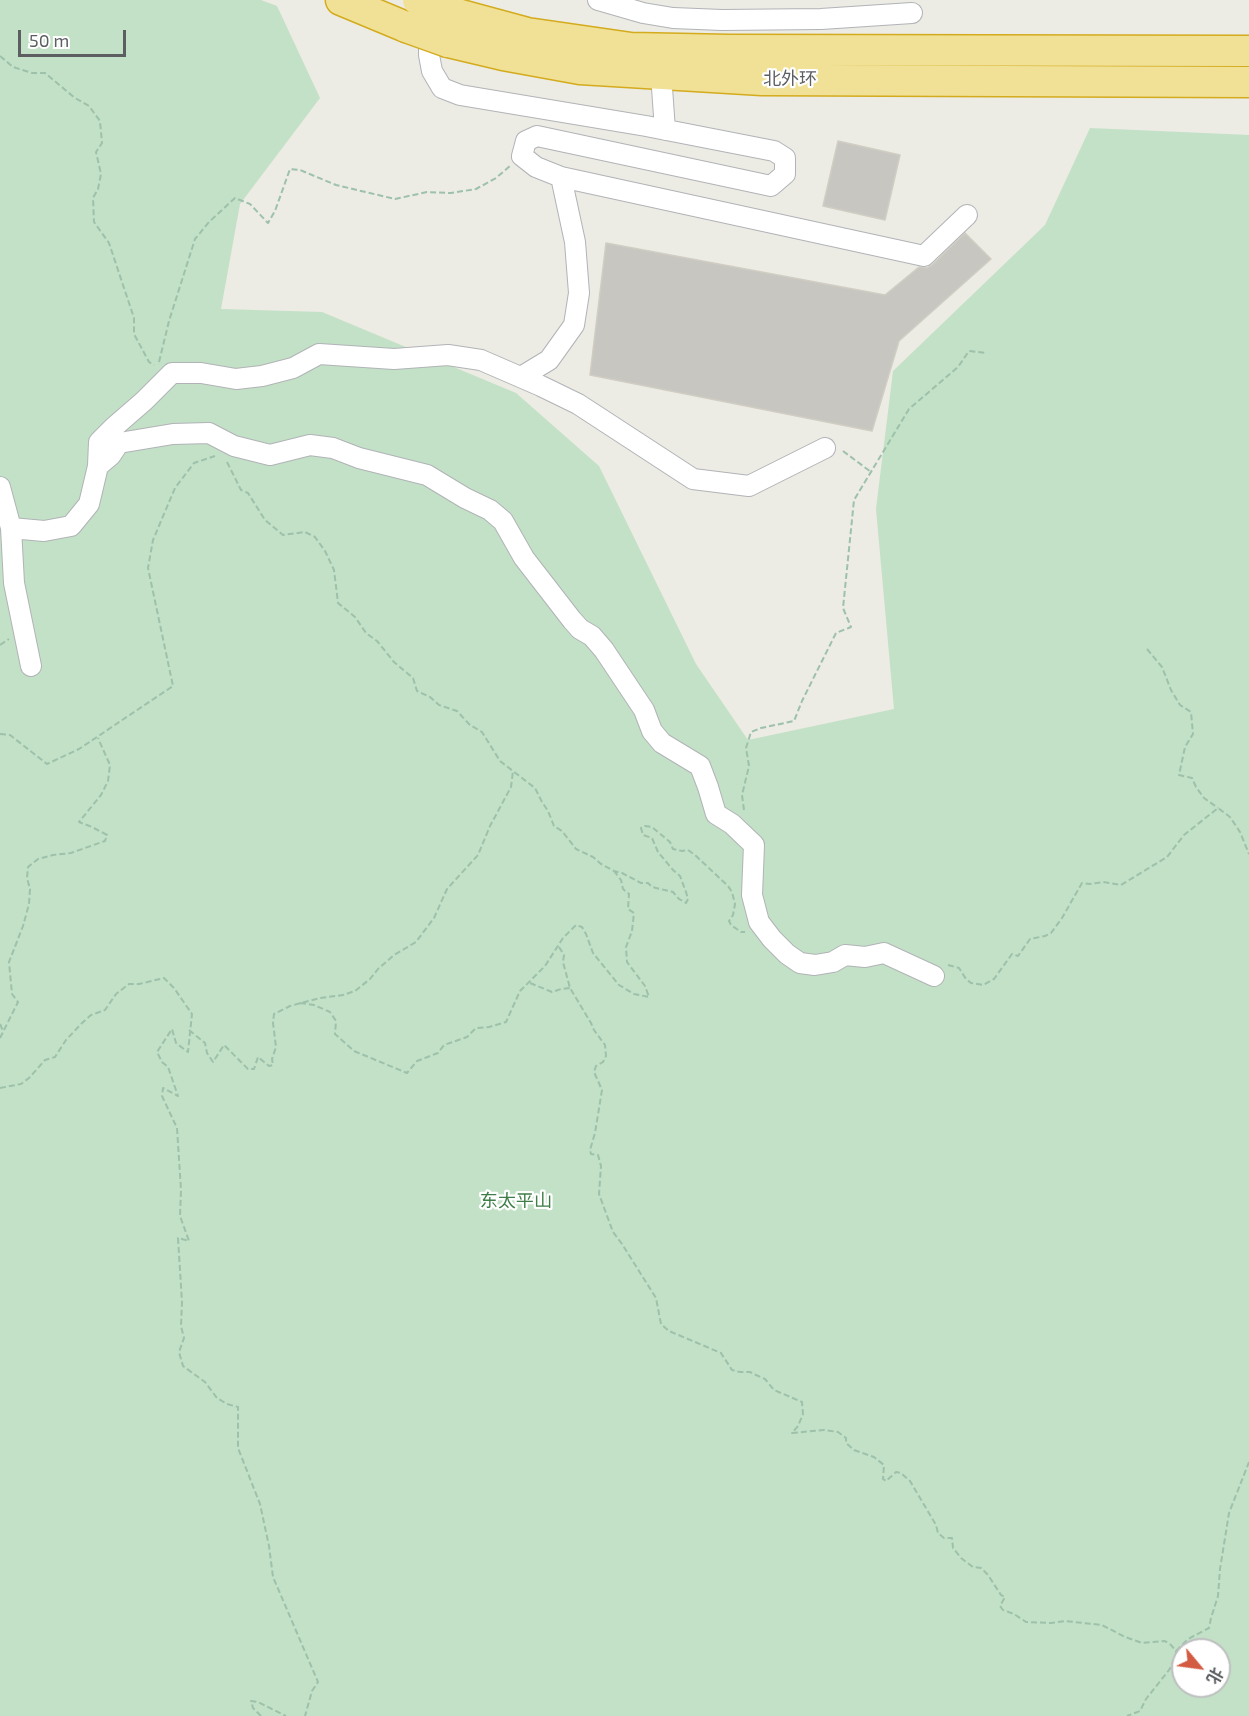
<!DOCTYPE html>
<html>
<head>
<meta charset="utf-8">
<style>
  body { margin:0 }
  #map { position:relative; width:1249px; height:1716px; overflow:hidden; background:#ecebe4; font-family:"Exo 2","Noto Sans SC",sans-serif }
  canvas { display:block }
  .north { position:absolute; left:1171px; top:1638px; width:60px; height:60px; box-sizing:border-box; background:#fff; border:2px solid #bebfc0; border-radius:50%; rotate:119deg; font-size:16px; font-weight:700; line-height:24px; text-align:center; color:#5c5e62 }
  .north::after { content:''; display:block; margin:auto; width:21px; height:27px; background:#d35b42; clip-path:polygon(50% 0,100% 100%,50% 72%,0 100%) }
  .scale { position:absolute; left:18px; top:30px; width:108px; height:27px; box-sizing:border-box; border:3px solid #5c5e62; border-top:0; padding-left:8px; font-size:18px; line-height:21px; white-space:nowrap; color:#5c5e62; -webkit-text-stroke:4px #fff; paint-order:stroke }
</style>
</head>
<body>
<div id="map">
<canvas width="1249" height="1716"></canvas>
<div class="north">北</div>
<div class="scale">50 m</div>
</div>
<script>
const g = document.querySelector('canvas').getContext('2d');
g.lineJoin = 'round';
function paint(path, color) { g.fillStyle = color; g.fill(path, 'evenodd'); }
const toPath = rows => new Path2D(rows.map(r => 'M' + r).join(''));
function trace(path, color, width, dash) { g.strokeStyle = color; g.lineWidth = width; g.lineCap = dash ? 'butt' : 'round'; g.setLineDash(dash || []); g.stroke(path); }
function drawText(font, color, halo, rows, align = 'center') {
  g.font = font + ' "Exo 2","Noto Sans SC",sans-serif'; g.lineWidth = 4.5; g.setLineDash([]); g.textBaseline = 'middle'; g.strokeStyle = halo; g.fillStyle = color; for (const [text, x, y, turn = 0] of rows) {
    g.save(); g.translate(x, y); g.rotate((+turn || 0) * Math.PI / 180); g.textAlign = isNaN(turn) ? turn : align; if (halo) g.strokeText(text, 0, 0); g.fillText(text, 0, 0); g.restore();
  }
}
paint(toPath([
  [0,0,261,0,277,6,320,98,240,204,221,309,322,312,516,393,599,466,696,664,748,740,894,709,876,509,893,371,1045,225,1090,128,1249,135,1249,1716,0,1716],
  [1183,1650,1219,1650,1219,1686,1183,1686]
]), '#c3e1c6');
const building = toPath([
  [838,141,900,155,885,220,823,206,838,141],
  [965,233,991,259,899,341,872,431,590,375,606,243,885,295,919,267,927,268,932,265,965,233]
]);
paint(building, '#c8c6c0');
trace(building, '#d0cdc3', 1.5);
const minor = toPath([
  [598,0,643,13,673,18,722,20,821,19,912,13],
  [429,27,429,55,432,71,442,88,460,95,646,126,774,151,785,158,785,174,771,186,537,136,526,141,522,156,536,167,561,177,924,256,967,215],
  [661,74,665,130],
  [521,377,549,360,574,325,579,293,575,242,561,177],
  [98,466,111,455,119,443,173,434,209,433,234,446,270,455,310,445,333,448,359,458,427,475,465,498,490,510,503,521,524,558,572,620,580,629,592,636,604,650,644,710,652,731,662,743,700,766,708,787,716,814,732,824,754,845,752,895,759,922,772,939,787,954,800,963,815,965,833,962,845,955,865,957,884,953,934,976],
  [0,487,11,528,14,583,31,666],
  [11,528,44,531,71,526,89,504,98,466,99,442,114,427,144,401,172,373,201,373,236,379,262,376,293,368,319,354,394,359,448,355,481,360,541,386,578,404,693,479,749,486,825,448]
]);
const highway = toPath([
  [341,0,406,27],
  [457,14,527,33,631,48,729,50,1249,51],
  [448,42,503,55,580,69,762,80,1249,82]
]);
trace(minor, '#b1b3b7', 22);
trace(highway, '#d4ab1c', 33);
trace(toPath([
  [0,56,13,67,32,73,45,73,75,98,89,106,100,121,102,143,96,152,101,174,98,189,93,198,94,222,109,243,134,318,134,334,149,362,154,365],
  [159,362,169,321,195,239,209,222,235,198,250,204,268,223,275,211,290,169,300,170,336,185,395,199,427,192,451,193,476,189,496,178,510,166],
  [843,451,871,472],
  [227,462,241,490,248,493,265,520,283,535,305,532,315,537,325,551,334,570,338,603,355,617,366,633,377,641,394,662,413,678,417,691,430,697,439,705,457,711,470,725,482,732,500,761,535,788,542,802,548,811,554,826,562,831,576,849,593,857,601,864,614,871,622,873,641,883,648,883,652,887,673,892,679,899,686,903,688,899,686,892,680,876,673,870,658,852,652,838,643,835,641,828,645,826,652,827,670,842,673,849,682,851,688,850,695,855,728,886,732,892,735,904,733,915,729,921,731,925,741,932,745,932],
  [0,645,9,639],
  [1147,649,1162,667,1171,690,1180,705,1191,712,1193,734,1185,747,1179,775,1192,778,1196,787,1204,798,1218,808],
  [0,734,10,735,47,764,79,749,173,686,148,568,153,540,175,488,194,463,215,456],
  [744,810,742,795,749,766,746,748,751,732,761,728,794,721,802,701,836,633,851,627,843,608,854,500,909,409,958,367,969,351,986,353],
  [559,947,564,955,563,962,570,988,591,1023,594,1030,605,1045,606,1056,603,1062,596,1066,594,1072,602,1090,595,1133,590,1150,591,1154,598,1155,601,1166,599,1194,613,1232,622,1244,656,1298,661,1324,669,1331,721,1353,732,1370,740,1372,750,1372,756,1375,765,1379,774,1390,802,1402,803,1414,798,1426,792,1433,824,1430,838,1432,846,1438,846,1443,854,1450,874,1457,884,1465,883,1479,886,1481,896,1472,901,1473,910,1481,936,1525,938,1533,944,1538,952,1538,953,1548,961,1558,973,1567,981,1568,988,1575,1001,1595,1005,1597,1000,1606,1003,1610,1014,1614,1026,1622,1051,1623,1065,1621,1102,1625,1125,1637,1142,1643,1165,1641,1171,1645,1176,1651,1176,1657,1169,1670,1146,1699,1140,1711,1127,1716],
  [948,965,959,968,966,979,971,983,983,985,994,979,1012,954,1018,956,1030,939,1045,936,1051,933,1062,918,1082,883,1090,884,1103,882,1121,885,1167,857,1184,835,1218,808,1230,817,1240,832,1249,854],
  [530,983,552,992,561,989,570,988],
  [300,1003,314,1005,330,1012,336,1021,335,1034,354,1051,407,1073,417,1061,438,1053,444,1045,467,1037,476,1028,489,1027,506,1022,520,991,545,966,563,938,576,925,582,927,586,934,593,953,619,985,634,994,649,997,645,986,627,962,626,947,632,931,634,913,628,909,629,894,623,889,621,880,614,871],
  [0,1024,3,1031],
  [189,1030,205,1043,207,1053,213,1062,224,1045,248,1069,254,1069,258,1057,269,1066,273,1065,272,1059,276,1047,273,1023,274,1014,290,1006,320,998,343,995,355,991,370,979,378,969,394,955,416,942,434,918,447,889,478,855,490,826,511,787,513,771],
  [0,1038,18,1002,12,994,9,962,23,926,29,904,30,889,27,878,28,867,38,859,53,855,71,853,105,841,107,835,92,827,79,822,101,795,108,781,110,765,98,738],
  [0,1088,21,1084,29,1078,45,1060,55,1057,66,1040,81,1024,91,1015,105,1010,116,994,129,984,139,984,164,978,174,988,192,1014,188,1052,176,1043,172,1029,157,1052,162,1062,168,1067,178,1096,163,1088,162,1096,177,1128,181,1190,180,1216,189,1241,178,1238,182,1302,181,1326,184,1338,179,1352,183,1366,205,1382,217,1398,227,1404,238,1407,238,1448,260,1504,269,1546,273,1577,318,1682,312,1691,305,1716],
  [1176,1651,1188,1639,1209,1628,1211,1618,1218,1596,1220,1569,1229,1513,1249,1462],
  [261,1716,253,1708,251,1701,258,1702,286,1716]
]), '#9dc1aa', 2, [6, 3]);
trace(minor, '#fff', 20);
trace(highway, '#f0e197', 30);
const highwayBridge = toPath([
  [418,0,457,14],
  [406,27,448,42]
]);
trace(highwayBridge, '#d4ab1c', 33, []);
trace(highwayBridge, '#f0e197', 30);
drawText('18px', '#5c5e62', '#fff', [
  ["北外环",790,79]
]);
drawText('18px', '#3f7e48', '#fff', [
  ["东太平山",516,1201]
]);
</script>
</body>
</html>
